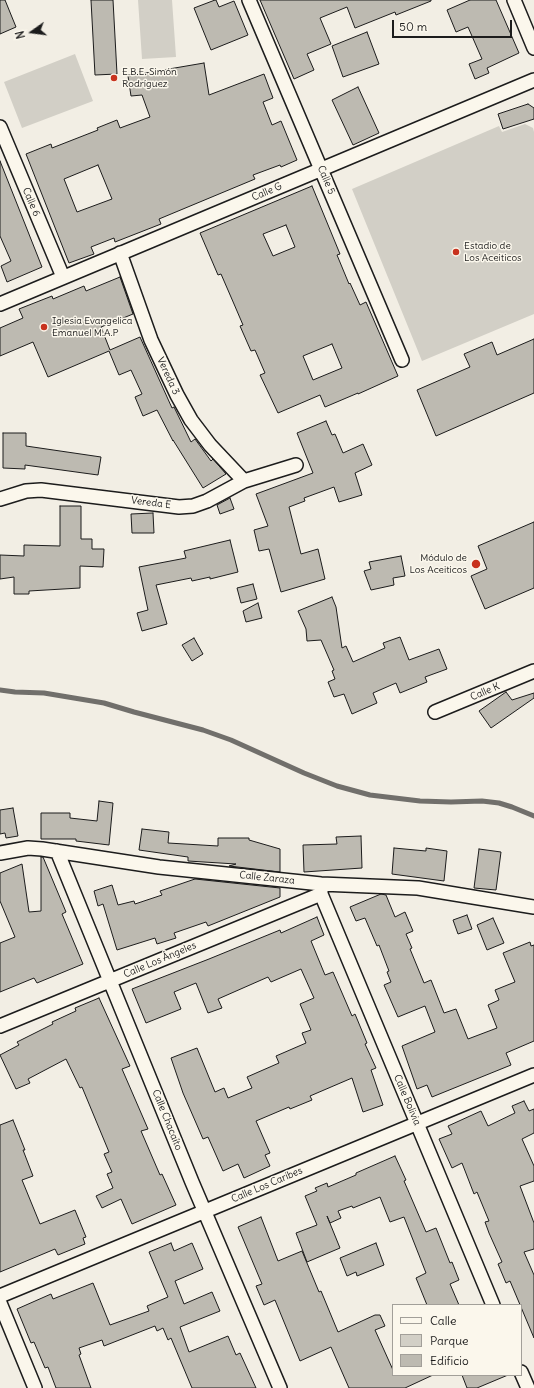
<!DOCTYPE html>
<html>
<head>
<meta charset="utf-8">
<style>
  body { margin:0 }
  #map { position:relative; width:534px; height:1388px; overflow:hidden; background:#f2eee4; font-family:Delius,sans-serif }
  canvas { display:block }
  .legend { position:absolute; left:392px; top:1304px; width:130px; height:72px; box-sizing:border-box; background:#fbf7ec; border:1px solid #a29f99; margin:0; padding:5px 7px; list-style:none; font-size:12px; color:#1c1c1c }
  .legend li { display:flex; align-items:center; gap:8px; height:20px }
  .legend b { width:20px; border:1px solid #a29f99 }
  .north { position:absolute; left:12px; top:12px; width:40px; height:40px; -webkit-text-stroke:3px #fbf7ec; paint-order:stroke; rotate:256deg; font-size:11px; font-weight:700; line-height:16px; text-align:center; color:#1c1c1c }
  .north::after { content:''; display:block; margin:auto; width:14px; height:18px; background:#1c1c1c; clip-path:polygon(50% 0,100% 100%,50% 72%,0 100%) }
  .scale { position:absolute; left:392px; top:20px; width:120px; height:18px; box-sizing:border-box; border:2px solid #1c1c1c; border-top:0; padding-left:5px; font-size:12px; line-height:14px; white-space:nowrap; color:#1c1c1c; -webkit-text-stroke:3px #fbf7ec; paint-order:stroke }
</style>
</head>
<body>
<div id="map">
<canvas width="534" height="1388"></canvas>
<ul class="legend">
<li><b style="height:5px;background:#fbf7ec"></b>Calle</li>
<li><b style="height:11px;background:#d2cfc6"></b>Parque</li>
<li><b style="height:11px;background:#bdbab1"></b>Edificio</li>
</ul>
<div class="north">N</div>
<div class="scale">50 m</div>
</div>
<script>
const g = document.querySelector('canvas').getContext('2d');
g.lineJoin = 'round';
function paint(path, color) { g.fillStyle = color; g.fill(path, 'evenodd'); }
const toPath = rows => new Path2D(rows.map(r => 'M' + r).join(''));
function trace(path, color, width, dash) { g.strokeStyle = color; g.lineWidth = width; g.lineCap = dash ? 'butt' : 'round'; g.setLineDash(dash || []); g.stroke(path); }
function drawText(font, color, halo, rows, align = 'center') {
  g.font = font + ' Delius,sans-serif'; g.lineWidth = 3; g.setLineDash([]); g.textBaseline = 'middle'; g.strokeStyle = halo; g.fillStyle = color; for (const [text, x, y, turn = 0] of rows) {
    g.save(); g.translate(x, y); g.rotate((+turn || 0) * Math.PI / 180); g.textAlign = isNaN(turn) ? turn : align; if (halo) g.strokeText(text, 0, 0); g.fillText(text, 0, 0); g.restore();
  }
}
paint(toPath([
  [138,0,172,0,176,57,142,59],
  [75,54,93,101,22,128,4,82],
  [525,124,533,128,534,132,534,314,422,361,352,189,499,126,502,132]
]), '#d2cfc6');
trace(toPath([
  [0,690,15,692,44,693,104,703,134,712,203,730,231,740,304,773,337,786,370,795,420,801,451,802,482,801,499,803,512,807,534,816]
]), '#716f6b', 5);
const building = toPath([
  [0,0,5,0,16,27,0,34,0,0],
  [91,0,113,0,117,74,95,75,91,0],
  [215,0,216,0,219,7,234,1,248,35,211,50,194,8,215,0],
  [260,0,431,0,431,1,396,15,395,12,355,28,347,7,320,18,331,44,307,54,314,70,294,79,260,0],
  [470,0,496,0,519,53,487,68,489,73,475,79,469,64,482,59,468,27,456,32,447,10,470,0],
  [367,32,379,64,343,77,332,46,367,32],
  [204,63,209,95,264,74,273,98,263,102,272,125,281,121,297,160,281,167,280,165,253,175,255,179,159,219,161,224,115,242,114,238,91,247,94,254,69,263,26,154,51,144,52,148,98,130,97,128,117,120,120,128,150,117,142,95,131,96,128,76,204,63],
  [98,165,112,199,77,212,64,179,98,165],
  [358,87,379,133,353,145,332,100,358,87],
  [528,104,534,108,534,119,503,129,498,114,528,104],
  [0,161,42,267,7,282,1,266,11,261,0,236,0,161],
  [312,186,340,254,337,255,349,284,350,283,360,305,366,302,398,376,358,394,358,393,325,407,320,395,278,413,260,375,265,373,255,350,251,351,240,326,243,325,234,304,221,274,218,275,200,233,312,186],
  [286,225,295,247,273,256,263,234,286,225],
  [332,344,342,368,313,380,303,356,332,344],
  [120,277,133,314,101,327,110,350,140,337,172,408,174,407,191,442,195,439,211,461,213,459,226,474,203,488,173,440,173,441,157,410,143,416,135,397,142,394,131,370,119,375,109,351,48,377,33,342,0,356,0,328,23,318,19,309,52,296,53,299,84,286,86,291,120,277],
  [534,339,534,393,436,436,417,390,470,367,464,354,492,342,497,355,534,339],
  [326,421,332,435,335,434,343,453,363,444,372,465,355,473,362,495,339,502,334,487,304,498,305,501,289,507,301,554,318,549,325,579,281,592,269,549,259,551,254,530,268,526,256,494,313,473,297,433,326,421],
  [3,433,26,433,26,446,101,457,98,475,25,465,25,469,3,468,3,433],
  [230,498,234,509,220,514,217,505,230,498],
  [60,506,81,506,81,539,92,539,92,549,104,549,103,567,80,566,80,588,29,591,29,594,14,594,14,577,0,579,0,555,24,556,24,545,60,546,60,506],
  [153,513,154,533,132,533,131,514,153,513],
  [534,522,534,588,485,609,471,576,487,569,478,546,534,522],
  [230,540,238,572,210,579,210,577,192,581,191,578,156,585,167,624,142,631,137,613,148,610,139,567,186,558,184,551,230,540],
  [401,556,405,576,393,578,394,585,371,590,364,571,371,569,369,562,401,556],
  [253,584,257,599,241,603,237,588,253,584],
  [332,597,336,607,342,648,346,646,353,662,385,648,383,643,400,637,409,660,439,649,447,669,425,677,427,682,400,693,396,683,373,693,377,703,352,714,344,694,334,697,328,682,335,679,332,671,334,670,321,640,307,641,306,629,298,611,332,597],
  [258,603,262,618,246,622,243,611,258,603],
  [194,638,203,654,192,661,182,645,194,638],
  [506,692,512,700,534,693,534,698,491,728,479,711,506,692],
  [99,801,113,803,109,845,76,841,76,839,41,839,41,813,70,813,70,818,97,821,99,801],
  [13,808,18,836,6,838,5,833,0,834,0,810,13,808],
  [142,829,169,832,168,843,218,846,218,838,249,838,249,840,280,849,280,872,229,866,236,864,188,861,188,857,139,850,142,829],
  [361,836,362,868,304,872,303,845,337,844,336,837,361,836],
  [394,848,426,851,426,848,447,851,444,881,392,874,394,848],
  [479,849,501,852,496,890,474,888,479,849],
  [41,857,43,857,66,912,62,914,83,964,37,983,34,978,0,992,0,943,15,937,0,901,0,873,22,864,29,912,41,911,41,857],
  [195,879,280,888,280,897,208,926,206,922,174,933,176,938,157,944,155,938,117,950,103,904,98,906,94,891,112,885,118,905,134,901,135,904,162,895,160,891,195,879],
  [381,894,386,895,395,917,405,912,413,931,406,934,412,948,410,949,424,983,431,980,444,1013,456,1009,468,1039,497,1028,488,1005,499,1000,495,990,515,982,503,953,530,942,531,946,534,945,534,1041,506,1053,511,1065,432,1097,427,1085,417,1089,402,1046,435,1032,425,1006,398,1017,384,985,391,982,387,972,389,971,379,945,377,946,365,918,356,921,350,907,381,894],
  [467,915,472,929,458,934,453,920,467,915],
  [317,917,324,935,311,941,325,975,333,972,352,1016,355,1014,367,1043,365,1044,376,1068,371,1070,383,1105,363,1112,352,1078,310,1096,312,1100,290,1109,289,1107,256,1121,270,1153,265,1155,270,1166,244,1178,238,1164,223,1171,208,1137,203,1139,183,1093,171,1058,197,1048,215,1092,224,1088,228,1098,252,1088,247,1077,279,1063,276,1056,306,1043,302,1033,311,1030,300,1004,314,998,301,969,271,982,268,977,218,999,222,1008,208,1013,196,983,174,992,181,1009,146,1023,132,989,209,959,280,930,281,933,317,917],
  [493,918,504,943,487,950,477,925,493,918],
  [99,998,130,1066,122,1069,148,1129,141,1131,160,1175,162,1174,176,1205,132,1224,121,1199,102,1208,96,1196,113,1188,107,1174,112,1172,104,1154,109,1152,82,1087,80,1088,66,1059,28,1079,30,1083,16,1089,0,1055,19,1045,17,1042,53,1024,52,1022,76,1011,75,1008,99,998],
  [524,1101,529,1111,534,1109,534,1133,522,1139,534,1166,534,1181,520,1186,534,1223,534,1249,524,1252,534,1275,534,1338,510,1281,506,1283,498,1264,502,1262,489,1233,485,1222,489,1221,477,1192,474,1194,462,1163,452,1168,439,1139,452,1134,448,1126,481,1111,488,1126,515,1113,512,1106,524,1101],
  [13,1120,25,1150,23,1150,33,1176,22,1180,40,1224,75,1210,86,1237,83,1238,85,1244,58,1255,55,1249,0,1272,0,1125,13,1120],
  [395,1156,406,1180,404,1181,426,1232,436,1228,450,1263,452,1262,459,1280,450,1284,459,1305,427,1305,416,1278,426,1273,404,1217,390,1222,380,1197,353,1208,352,1206,338,1211,341,1218,330,1223,327,1216,340,1248,307,1262,296,1233,317,1225,305,1196,317,1191,315,1188,327,1183,328,1187,356,1175,356,1173,395,1156],
  [261,1217,278,1261,302,1251,319,1292,321,1291,338,1332,375,1315,380,1315,385,1326,375,1330,393,1370,393,1375,433,1375,405,1388,349,1388,331,1347,300,1361,275,1300,264,1305,256,1286,262,1284,238,1227,261,1217],
  [171,1243,174,1251,192,1243,203,1269,175,1281,184,1304,212,1292,220,1311,180,1327,189,1352,228,1336,236,1355,240,1353,256,1388,192,1388,171,1338,168,1340,163,1328,157,1331,155,1326,104,1346,102,1340,79,1348,81,1354,79,1355,91,1388,56,1388,48,1367,45,1368,34,1342,31,1343,17,1309,51,1294,53,1299,93,1283,110,1325,149,1311,147,1306,168,1297,149,1252,171,1243],
  [376,1243,384,1265,357,1276,356,1272,347,1276,340,1258,376,1243],
  [462,1375,508,1375,477,1388,467,1388,462,1375]
]);
paint(building, '#bdbab1');
trace(building, '#1c1c1c', 1);
const minor = toPath([
  [249,0,402,360],
  [514,0,534,48],
  [0,127,63,277],
  [120,253,151,340,177,395,191,420,210,445,244,481],
  [0,304,534,80],
  [0,499,26,491,41,490,179,507,193,506,207,501,244,481,296,465],
  [435,712,534,671],
  [57,851,192,1182,280,1388],
  [0,853,28,848,42,849,159,867,321,884,418,888,534,907],
  [321,884,321,894,493,1305],
  [0,1026,321,894],
  [0,1296,534,1075],
  [0,1303,35,1388],
  [521,1372,528,1388]
]);
trace(minor, '#1c1c1c', 16);
trace(minor, '#fbf7ec', 13);
for (const [x, y, r, color] of [
  [114,78,4,"#c8321e"],
  [456,252,4,"#c8321e"],
  [44,327,4,"#c8321e"],
  [476,564,5,"#c8321e"]
]) { const dot = new Path2D(); dot.arc(x, y, r, 0, 2 * Math.PI); g.fillStyle = color; g.fill(dot); trace(dot, '#fbf7ec', 1.5); }
drawText('10px', '#1c1c1c', '#fbf7ec', [
  ["E.B.E. Simón",122,72],
  ["Rodríguez",122,84],
  ["Estadio de",464,246],
  ["Los Aceiticos",464,258],
  ["Iglesia Evangelica",52,321],
  ["Emanuel M.A.P",52,333],
  ["Módulo de",467,558,"right"],
  ["Los Aceiticos",467,570,"right"]
], 'left');
drawText('10px', '#1c1c1c', '#fbf7ec', [
  ["Calle 5",326,180,67],
  ["Calle G",267,192,-23],
  ["Calle 6",31,202,67],
  ["Vereda 3",168,376,65],
  ["Vereda E",151,503,7],
  ["Calle K",485,692,-23],
  ["Calle Zaraza",267,878,6],
  ["Calle Los Ángeles",160,960,-23],
  ["Calle Bolivia",407,1100,67],
  ["Calle Chacaíto",167,1120,68],
  ["Calle Los Caribes",267,1185,-23]
]);
</script>
</body>
</html>
